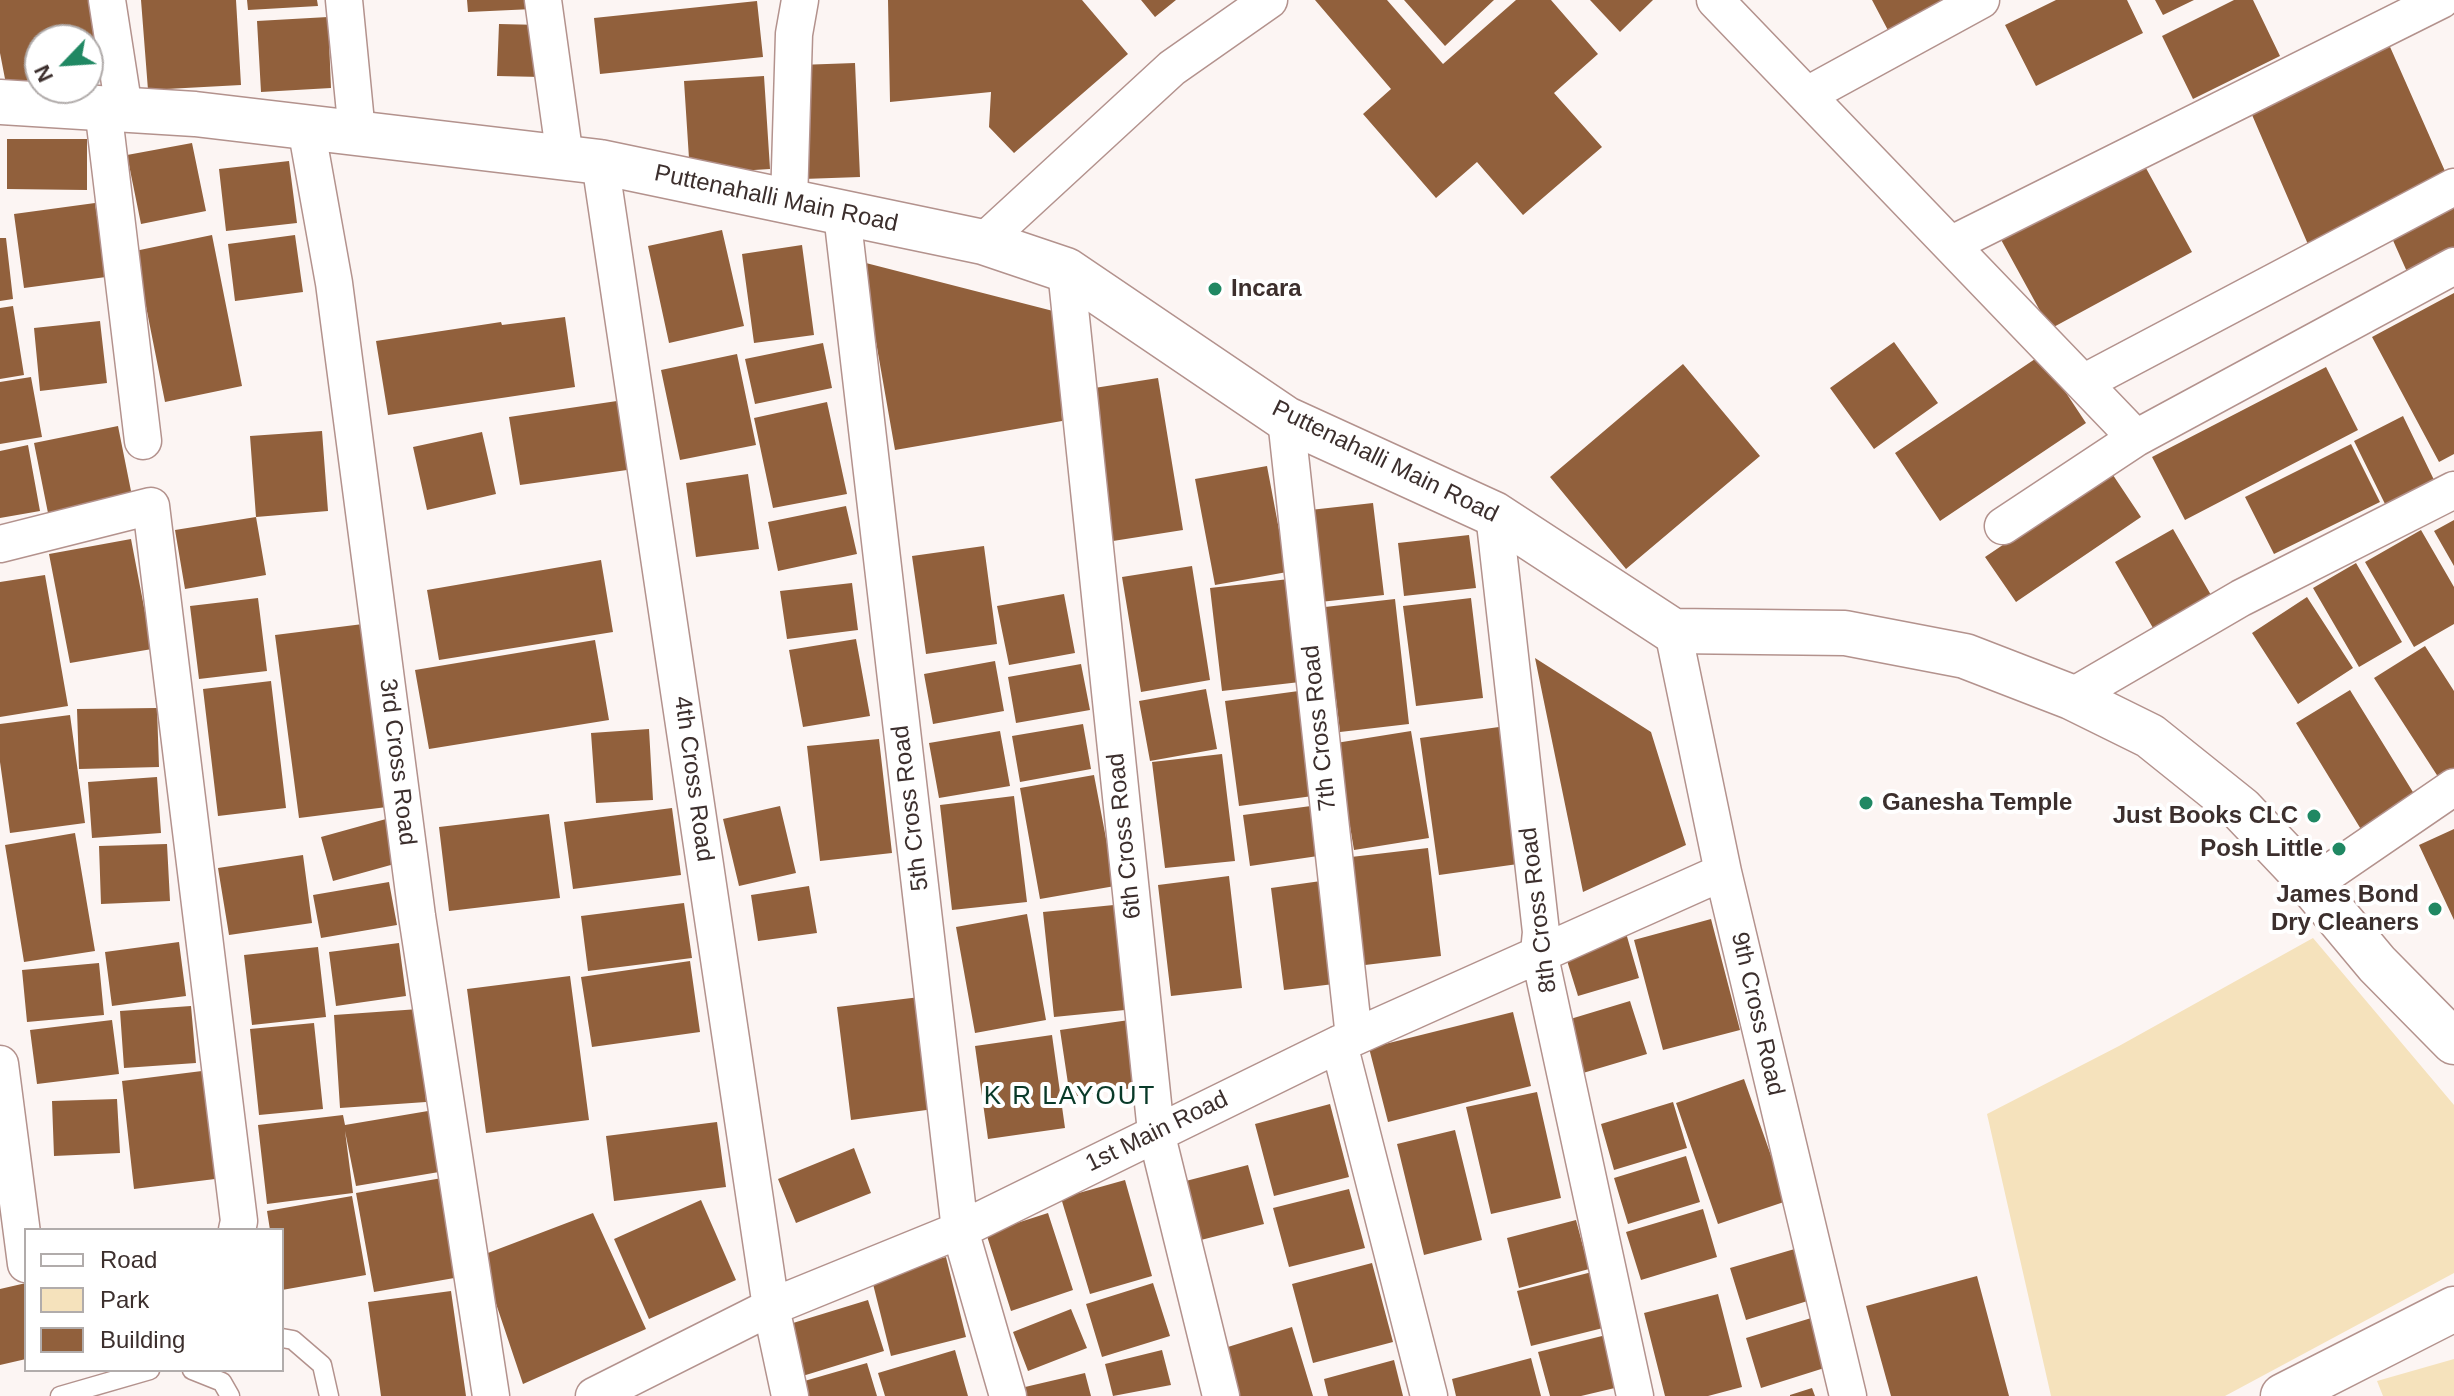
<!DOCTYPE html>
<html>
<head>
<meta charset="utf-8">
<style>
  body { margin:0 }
  #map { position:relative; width:2454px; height:1396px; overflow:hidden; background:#fcf5f3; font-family:Helvetica,sans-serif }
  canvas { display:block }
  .legend { position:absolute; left:24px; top:1228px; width:260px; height:144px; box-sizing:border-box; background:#fff; border:2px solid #b1acab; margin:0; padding:10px 14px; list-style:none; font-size:24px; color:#3c2f2d }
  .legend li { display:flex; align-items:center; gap:16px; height:40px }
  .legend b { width:40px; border:2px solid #b1acab }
  .north { position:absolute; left:24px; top:24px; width:80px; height:80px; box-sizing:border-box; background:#fff; border:2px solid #b1acab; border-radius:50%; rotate:245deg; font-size:22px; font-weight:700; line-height:32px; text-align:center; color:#3c2f2d }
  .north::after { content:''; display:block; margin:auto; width:28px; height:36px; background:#208863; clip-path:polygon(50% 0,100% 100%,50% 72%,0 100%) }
</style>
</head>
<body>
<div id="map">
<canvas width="2454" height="1396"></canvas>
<ul class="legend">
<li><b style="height:10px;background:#fff"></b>Road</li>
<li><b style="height:22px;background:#f5e2bc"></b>Park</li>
<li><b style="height:22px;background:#91603c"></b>Building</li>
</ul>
<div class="north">N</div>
</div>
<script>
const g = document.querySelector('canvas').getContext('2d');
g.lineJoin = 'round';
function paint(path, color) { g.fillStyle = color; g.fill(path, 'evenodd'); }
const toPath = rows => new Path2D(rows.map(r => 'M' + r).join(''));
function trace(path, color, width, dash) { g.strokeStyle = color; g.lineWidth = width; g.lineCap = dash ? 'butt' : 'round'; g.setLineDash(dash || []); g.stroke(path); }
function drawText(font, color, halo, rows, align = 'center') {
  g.font = font + ' Helvetica,sans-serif'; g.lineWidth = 8; g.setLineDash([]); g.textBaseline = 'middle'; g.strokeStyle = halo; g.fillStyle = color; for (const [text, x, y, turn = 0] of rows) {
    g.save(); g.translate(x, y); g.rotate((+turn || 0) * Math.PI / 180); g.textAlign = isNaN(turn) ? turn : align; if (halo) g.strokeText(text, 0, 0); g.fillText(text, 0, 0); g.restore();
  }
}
paint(toPath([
  [2313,938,2454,1105,2454,1273,2225,1396,2051,1396,1987,1114,2119,1046],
  [2454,1359,2454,1396,2383,1396,2377,1381]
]), '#f5e2bc');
paint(toPath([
  [0,0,91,0,106,78,88,81,88,40,40,40,40,78,6,84,0,53],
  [141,0,236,0,241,85,148,90],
  [247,0,317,0,318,6,248,10],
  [467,0,533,0,533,9,468,12],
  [888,0,1082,0,1128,54,1014,153,989,127,991,92,890,102],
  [1141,0,1176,0,1155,17],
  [1315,0,1387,0,1443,64,1516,0,1551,0,1598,54,1554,93,1602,147,1523,215,1477,162,1436,198,1363,114,1391,89],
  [1404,0,1494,0,1445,46],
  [1590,0,1653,0,1620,32],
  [1872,0,1958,0,1891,36],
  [2056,0,2127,0,2143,33,2036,86,2005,25],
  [2155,0,2194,0,2163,15],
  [2234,0,2253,0,2280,56,2193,99,2162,36],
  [757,1,763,57,600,74,594,18],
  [328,17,331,88,261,92,257,21],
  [499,24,542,25,541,77,497,76],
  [2387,40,2452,187,2310,249,2246,101],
  [855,63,860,177,803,179,799,65],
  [764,76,770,169,690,174,684,81],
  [7,139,87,139,87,190,7,189],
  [192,143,206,211,141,224,127,155],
  [2141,159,2192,252,2050,329,1999,236],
  [289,161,297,223,226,231,219,169],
  [2454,196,2454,253,2408,274,2387,227],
  [95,203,106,277,24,288,14,214],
  [722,230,744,326,669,343,648,246],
  [212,235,242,386,165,402,135,251],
  [295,235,303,292,235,301,228,244],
  [0,238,6,238,13,299,0,301],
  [802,245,814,335,754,343,742,254],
  [862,262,1057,312,1062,421,895,450],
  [2454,293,2454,454,2439,462,2372,337],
  [13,306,24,375,0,379,0,308],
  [565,317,575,387,388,415,376,341,501,322,502,325],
  [100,321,107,383,40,391,34,328],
  [1894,342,1938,403,1874,449,1830,388],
  [823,343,832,388,755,404,745,359],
  [737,354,756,445,680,460,661,370],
  [2041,355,2086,423,1940,521,1895,453],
  [1683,364,1760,456,1626,569,1550,477],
  [2326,367,2358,430,2185,520,2152,457],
  [31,377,42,437,0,444,0,382],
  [1158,378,1183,530,1113,541,1088,389],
  [617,401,627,470,520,485,509,417],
  [827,402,847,494,773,508,754,418],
  [2403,416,2436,484,2387,508,2354,441],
  [118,426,132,496,48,513,34,443],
  [322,431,328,511,256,517,250,436],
  [482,432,496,494,427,510,413,447],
  [2351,444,2380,502,2274,554,2245,497],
  [28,445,40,511,0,518,0,451],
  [1267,466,1287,572,1215,585,1195,479],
  [2111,472,2141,517,2016,602,1985,557],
  [748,474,759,549,696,557,686,483],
  [1373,503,1384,595,1320,602,1310,510],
  [846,506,857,554,778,571,768,522],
  [256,517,266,575,185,589,175,530],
  [2454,520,2454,566,2434,531],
  [2173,529,2211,595,2153,628,2115,562],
  [2421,530,2454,587,2454,624,2414,647,2365,562],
  [1469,535,1476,588,1404,596,1398,543],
  [131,539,152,649,70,663,49,554],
  [984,546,997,644,926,654,912,556],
  [601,560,613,632,439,660,427,590],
  [2356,563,2402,642,2359,667,2313,588],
  [1192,566,1210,680,1141,692,1122,577],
  [45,575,68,706,0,717,0,582],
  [1289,579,1300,682,1222,691,1210,588],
  [852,583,858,630,787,639,780,591],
  [1064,594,1075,653,1009,665,997,606],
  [2307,597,2353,668,2298,704,2252,633],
  [258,598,267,671,199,679,190,606],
  [1471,598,1483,698,1416,706,1403,606],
  [1395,599,1409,724,1340,732,1325,607],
  [363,624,387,807,299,818,275,635],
  [856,639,870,716,803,727,789,650],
  [595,640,609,720,429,749,415,670],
  [2425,646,2454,691,2454,780,2444,786,2374,678],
  [1535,658,1651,732,1686,845,1583,892],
  [995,661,1004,711,933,724,924,674],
  [1081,664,1090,710,1016,723,1008,677],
  [271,681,286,808,218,816,203,689],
  [1206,689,1217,749,1150,761,1139,701],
  [1306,690,1320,795,1239,806,1225,701],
  [2350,690,2416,797,2362,831,2296,723],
  [157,708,159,767,79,769,77,709],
  [70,715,85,823,10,833,0,762,0,724],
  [1083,724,1091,769,1020,782,1012,736],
  [1499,727,1518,864,1439,875,1420,738],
  [649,729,653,800,596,803,591,733],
  [1000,731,1010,786,939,798,929,743],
  [1411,731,1429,838,1354,850,1336,743],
  [879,739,892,853,820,861,807,746],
  [1222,754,1235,861,1165,868,1152,762],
  [1094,775,1115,886,1040,899,1020,788],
  [157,777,161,833,92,838,88,782],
  [1014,796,1027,902,952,910,940,805],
  [780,806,796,873,739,886,723,819],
  [1311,806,1318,856,1250,866,1243,815],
  [672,808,681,875,573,889,564,822],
  [549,814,560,898,449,911,439,827],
  [386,819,398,863,333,881,321,837],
  [2454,829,2454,920,2419,845],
  [75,833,95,951,24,962,5,845],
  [167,844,170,901,101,904,99,846],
  [1428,848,1441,956,1365,965,1351,857],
  [303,855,312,923,229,935,218,868],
  [1229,876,1242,988,1171,996,1158,885],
  [1321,881,1334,984,1284,990,1271,888],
  [389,882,397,925,321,938,313,895],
  [809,886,817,933,758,941,751,895],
  [684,903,692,958,588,971,581,916],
  [1124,904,1135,1009,1054,1017,1043,912],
  [1027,914,1046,1020,975,1033,956,927],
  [1711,919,1740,1030,1663,1050,1634,940],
  [1626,933,1639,978,1578,996,1564,951],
  [179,942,186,996,112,1006,105,952],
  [399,943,406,996,336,1006,329,952],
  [318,947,326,1017,252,1025,244,955],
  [690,961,700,1032,592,1047,581,977],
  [99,963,104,1015,27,1022,22,970],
  [570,976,589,1120,486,1133,467,989],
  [920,997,934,1109,851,1120,837,1007],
  [1630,1001,1647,1054,1583,1073,1567,1020],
  [191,1006,196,1063,124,1068,120,1011],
  [419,1009,426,1102,340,1108,334,1015],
  [1513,1012,1531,1086,1388,1122,1369,1048],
  [112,1020,119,1074,37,1084,30,1030],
  [1129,1020,1140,1087,1070,1097,1060,1030],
  [314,1023,323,1109,259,1115,250,1029],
  [1052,1035,1065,1128,988,1139,975,1046],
  [202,1071,215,1179,134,1189,122,1081],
  [1744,1079,1787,1201,1718,1224,1676,1103],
  [1537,1092,1561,1198,1491,1214,1466,1107],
  [117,1099,120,1153,54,1156,52,1101],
  [1673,1102,1687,1148,1614,1170,1601,1124],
  [1330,1104,1349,1177,1274,1196,1255,1124],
  [428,1111,439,1172,356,1186,345,1131,353,1193,267,1204,258,1125,343,1115,345,1125],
  [717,1122,726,1187,614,1201,606,1136],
  [1455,1130,1482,1240,1424,1255,1397,1144],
  [854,1148,871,1193,796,1223,778,1179],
  [1686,1156,1700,1202,1628,1224,1614,1178],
  [1248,1165,1264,1224,1193,1242,1178,1183],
  [442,1178,460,1277,374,1292,356,1193],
  [1125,1180,1152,1276,1090,1294,1061,1198],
  [1349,1189,1365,1248,1289,1267,1273,1208],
  [352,1196,366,1275,282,1290,282,1230,270,1230,267,1211],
  [701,1200,736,1280,649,1319,614,1239],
  [1703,1209,1717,1257,1641,1280,1626,1232],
  [593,1213,646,1329,523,1384,480,1256],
  [1048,1213,1073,1290,1011,1311,986,1233],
  [1576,1220,1589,1269,1519,1288,1507,1238],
  [1798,1248,1814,1299,1746,1320,1730,1268],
  [946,1257,966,1337,891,1356,871,1276],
  [1372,1263,1393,1342,1313,1363,1292,1284],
  [1592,1272,1607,1327,1531,1346,1517,1291],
  [1977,1276,2009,1396,1891,1396,1866,1306],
  [26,1283,26,1359,0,1365,0,1289],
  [1153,1283,1170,1336,1102,1357,1086,1304],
  [451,1291,466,1396,381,1396,368,1302],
  [1718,1294,1742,1387,1708,1396,1665,1396,1644,1313],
  [868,1300,884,1351,796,1378,780,1327],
  [1071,1309,1087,1348,1028,1371,1013,1332],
  [1821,1315,1837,1364,1761,1388,1746,1338],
  [1292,1327,1313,1396,1229,1396,1215,1351],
  [1606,1335,1619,1387,1581,1396,1550,1396,1538,1352],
  [955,1350,968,1396,885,1396,878,1373],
  [1162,1350,1171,1385,1113,1396,1105,1364],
  [1531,1358,1541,1396,1456,1396,1452,1379],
  [1394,1360,1403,1396,1328,1396,1324,1379],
  [867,1363,877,1396,797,1396,794,1384],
  [1085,1373,1091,1396,1027,1396,1025,1387],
  [1812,1388,1815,1396,1790,1396,1790,1395]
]), '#91603c');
const lane = toPath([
  [282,1338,293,1340,322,1365,329,1396],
  [192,1370,222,1382,230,1396],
  [60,1396,150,1370]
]);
const street = toPath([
  [107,0,124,109],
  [344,0,357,133],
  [543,0,565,158],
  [1715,0,2136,438,2454,266],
  [1809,94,1981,0],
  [103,108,143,441],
  [306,127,334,283,417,916,491,1396],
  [600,162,771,1307,790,1396],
  [789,202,794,34,800,0],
  [842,214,960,1230,1008,1396],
  [983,242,1172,68,1269,0],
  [1952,244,2441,0],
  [1066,270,1156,1132,1221,1396],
  [2085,382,2454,187],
  [1286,419,1354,1037],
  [1494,514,1541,932,1539,952,1635,1396],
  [2003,526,2136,438],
  [0,544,151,506,239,1221,237,1230],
  [1673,631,1723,872,1848,1396],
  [2071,697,2241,598,2454,490],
  [2311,885,2454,787],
  [1339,1044,1429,1396],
  [0,1064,26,1264],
  [594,1396,771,1307,960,1230,1339,1044,1723,872]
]);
const secondary = toPath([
  [0,102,195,114,600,162,983,242,1066,270,1286,419,1494,514,1673,631,1845,633,1965,656,2071,697,2150,736,2241,809,2296,867,2377,964,2454,1042],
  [2283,1396,2454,1309]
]);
trace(lane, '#b3928d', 21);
trace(street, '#b3928d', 39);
trace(secondary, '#b3928d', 47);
trace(lane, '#fff', 18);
trace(street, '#fff', 36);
trace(secondary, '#fff', 44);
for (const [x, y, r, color] of [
  [1215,289,8,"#208863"],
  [1866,803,8,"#208863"],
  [2314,816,8,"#208863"],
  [2339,849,8,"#208863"],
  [2435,909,8,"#208863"]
]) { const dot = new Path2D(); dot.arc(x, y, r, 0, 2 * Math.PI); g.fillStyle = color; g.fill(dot); trace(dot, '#fff', 3); }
drawText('24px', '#3c2f2d', '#fff', [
  ["Puttenahalli Main Road",776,199,12],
  ["Puttenahalli Main Road",1385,462,26],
  ["7th Cross Road",1320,728,-96],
  ["3rd Cross Road",397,762,83],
  ["4th Cross Road",693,779,82],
  ["5th Cross Road",911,808,-97],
  ["6th Cross Road",1125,836,-96],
  ["8th Cross Road",1539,910,-97],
  ["9th Cross Road",1757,1014,77],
  ["1st Main Road",1157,1132,-26]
]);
drawText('bold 24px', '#3c2f2d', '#fff', [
  ["Incara",1231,289,"left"],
  ["Ganesha Temple",1882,803,"left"],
  ["Just Books CLC",2298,816],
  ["Posh Little",2323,849],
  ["James Bond",2419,895],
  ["Dry Cleaners",2419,923]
], 'right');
g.letterSpacing = '2px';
drawText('26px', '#093a29', '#fff', [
  ["K R LAYOUT",1070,1097]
]);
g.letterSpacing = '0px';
</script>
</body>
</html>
